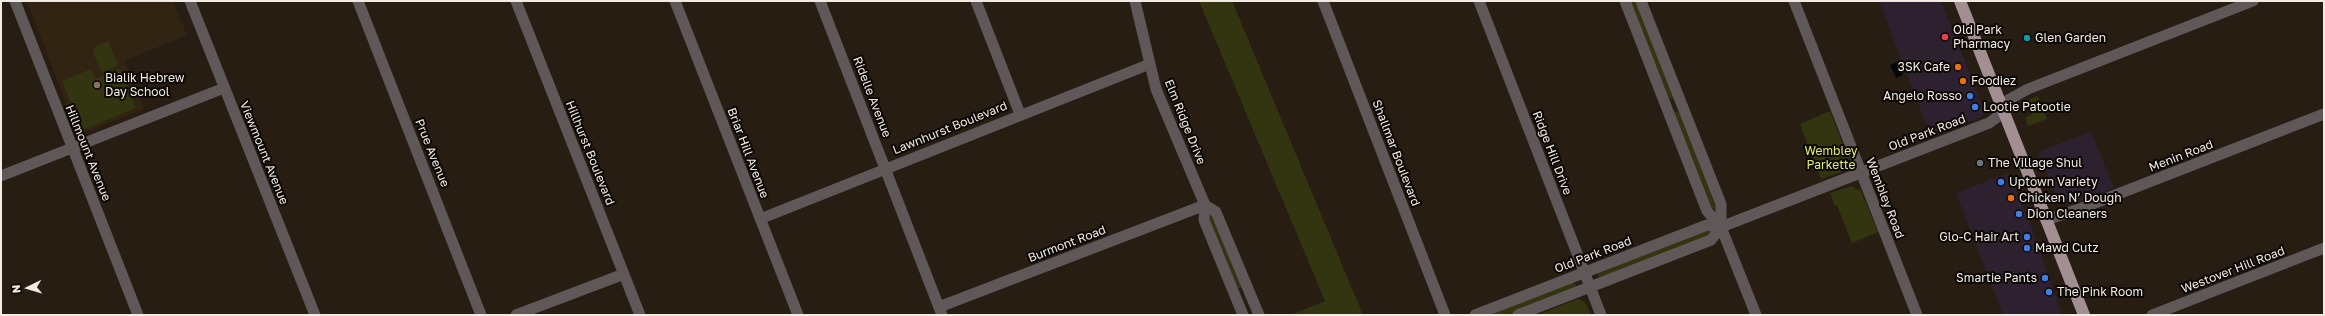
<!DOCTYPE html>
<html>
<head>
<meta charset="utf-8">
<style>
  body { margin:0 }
  #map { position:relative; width:2325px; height:316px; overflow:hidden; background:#271d12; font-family:"Golos Text",sans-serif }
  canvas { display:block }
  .frame { position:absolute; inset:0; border:2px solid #f2ebe4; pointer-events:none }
  .north { position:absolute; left:8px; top:268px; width:40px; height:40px; -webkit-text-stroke:3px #0c0805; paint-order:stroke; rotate:265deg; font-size:11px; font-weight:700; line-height:16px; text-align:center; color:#f2ebe4 }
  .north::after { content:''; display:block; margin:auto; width:14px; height:18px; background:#f2ebe4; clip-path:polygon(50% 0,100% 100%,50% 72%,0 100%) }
</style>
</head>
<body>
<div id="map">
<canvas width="2325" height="316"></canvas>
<div class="frame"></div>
<div class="north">N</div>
</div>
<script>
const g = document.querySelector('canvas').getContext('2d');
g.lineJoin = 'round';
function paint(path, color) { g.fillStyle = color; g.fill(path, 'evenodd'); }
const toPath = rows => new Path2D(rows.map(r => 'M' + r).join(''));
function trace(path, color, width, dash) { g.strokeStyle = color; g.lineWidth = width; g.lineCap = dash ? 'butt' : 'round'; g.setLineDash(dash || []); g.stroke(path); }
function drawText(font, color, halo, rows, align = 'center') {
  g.font = font + ' "Golos Text",sans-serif'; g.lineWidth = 4; g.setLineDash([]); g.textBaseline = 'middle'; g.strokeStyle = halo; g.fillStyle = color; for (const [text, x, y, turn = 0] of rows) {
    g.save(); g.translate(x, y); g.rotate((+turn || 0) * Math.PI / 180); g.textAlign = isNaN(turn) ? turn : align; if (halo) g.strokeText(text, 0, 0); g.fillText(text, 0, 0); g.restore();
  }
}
paint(toPath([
  [1879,1,1941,1,1983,107,1983,114,1978,118,1931,137],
  [2091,131,2114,188,2068,206,2065,199,2058,201,2038,152],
  [2008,173,2029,220,2062,315,2003,315,1956,193]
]), '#2d212f');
paint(toPath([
  [27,1,173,1,187,35,125,61,144,109,78,135]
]), '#322413');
paint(toPath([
  [1199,1,1232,1,1363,315,1291,315,1325,301],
  [1630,1,1636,1,1673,97,1672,100,1669,98],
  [108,41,118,65,102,73,93,53,96,46],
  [91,69,95,79,120,69,136,108,82,130,62,81],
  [2038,96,2047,119,2028,126,2025,118,2032,114,2027,100],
  [1676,111,1679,113,1716,207,1715,210,1712,208,1674,112],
  [1830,111,1850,163,1847,163,1843,171,1821,179,1800,124],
  [1852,186,1858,190,1860,189,1878,232,1852,243,1837,205,1835,206,1830,193],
  [1209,215,1212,215,1242,286,1240,288,1238,288,1208,216],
  [1707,229,1711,231,1710,236,1600,278,1598,276,1598,273],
  [1572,282,1576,284,1575,289,1508,315,1489,315],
  [1578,299,1585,302,1591,315,1537,315]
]), '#333510');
paint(toPath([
  [1897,62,1903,75,1896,78,1890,65]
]), '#010b0f');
trace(toPath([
  [15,1,138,315],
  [190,1,315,315],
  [358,1,481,315],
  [516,1,640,315],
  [675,1,798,315],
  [820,1,942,315],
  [976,1,1020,114],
  [1135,1,1156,89,1205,205,1204,220,1243,315],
  [1323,1,1445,315],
  [1479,1,1601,315],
  [1625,1,1707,211,1721,227],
  [1641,1,1721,204,1721,227,1756,315],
  [1794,1,1917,315],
  [1,176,224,88],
  [1205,205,1216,212,1259,315],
  [760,219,1150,64],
  [2046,220,2082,208,2324,114],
  [939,307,1205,205],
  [516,315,624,274],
  [1475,315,1707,225,1721,227,1989,123,1996,118,2008,100,2028,89,2253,1],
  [1518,315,1711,240,1721,227],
  [2152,315,2324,248]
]), '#605758', 11);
trace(toPath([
  [1960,1,2084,315]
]), '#a18f92', 12);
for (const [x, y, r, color] of [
  [1945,37,4,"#e0444e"],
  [2027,38,4,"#0f9aa8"],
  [1958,67,4,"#e8710a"],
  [1963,81,4,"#e8710a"],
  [97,85,4,"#8d6e63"],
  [1970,96,4,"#3f7fe0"],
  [1975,107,4,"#3f7fe0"],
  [1980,163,4,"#6b7280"],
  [2001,182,4,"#3f7fe0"],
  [2011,198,4,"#e8710a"],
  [2019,214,4,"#3f7fe0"],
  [2027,237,4,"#3f7fe0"],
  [2027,248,4,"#3f7fe0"],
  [2045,278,4,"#3f7fe0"],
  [2049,292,4,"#3f7fe0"]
]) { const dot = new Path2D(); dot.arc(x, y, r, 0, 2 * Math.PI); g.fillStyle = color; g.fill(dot); trace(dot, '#0c0805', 1.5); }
drawText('12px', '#f2ebe4', '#0c0805', [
  ["Old Park",1953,30],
  ["Pharmacy",1953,44],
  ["Glen Garden",2035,38],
  ["3SK Cafe",1950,67,"right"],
  ["Bialik Hebrew",105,78],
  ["Day School",105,92],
  ["Foodiez",1971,81],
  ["Angelo Rosso",1962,96,"right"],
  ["Lootie Patootie",1983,107],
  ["The Village Shul",1988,163],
  ["Uptown Variety",2009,182],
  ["Chicken N’ Dough",2019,198],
  ["Dion Cleaners",2027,214],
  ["Glo-C Hair Art",2019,237,"right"],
  ["Mawd Cutz",2035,248],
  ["Smartie Pants",2037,278,"right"],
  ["The Pink Room",2057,292]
], 'left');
drawText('12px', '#f2ebe4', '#0c0805', [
  ["Ridelle Avenue",872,97,69],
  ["Elm Ridge Drive",1185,122,68],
  ["Lawnhurst Boulevard",950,128,-22],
  ["Old Park Road",1927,133,-21],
  ["Hillmount Avenue",88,153,68],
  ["Viewmount Avenue",264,153,68],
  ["Prue Avenue",432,153,68],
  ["Hillhurst Boulevard",590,153,68],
  ["Briar Hill Avenue",748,153,69],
  ["Shallmar Boulevard",1396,153,69],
  ["Ridge Hill Drive",1552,153,69],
  ["Menin Road",2181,156,-21],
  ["Wembley Road",1885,198,69],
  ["Burmont Road",1067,244,-21],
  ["Old Park Road",1593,255,-21],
  ["Westover Hill Road",2233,270,-21]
]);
drawText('12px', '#e3ed74', '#0c0805', [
  ["Wembley",1831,151],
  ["Parkette",1831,165]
]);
</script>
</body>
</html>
